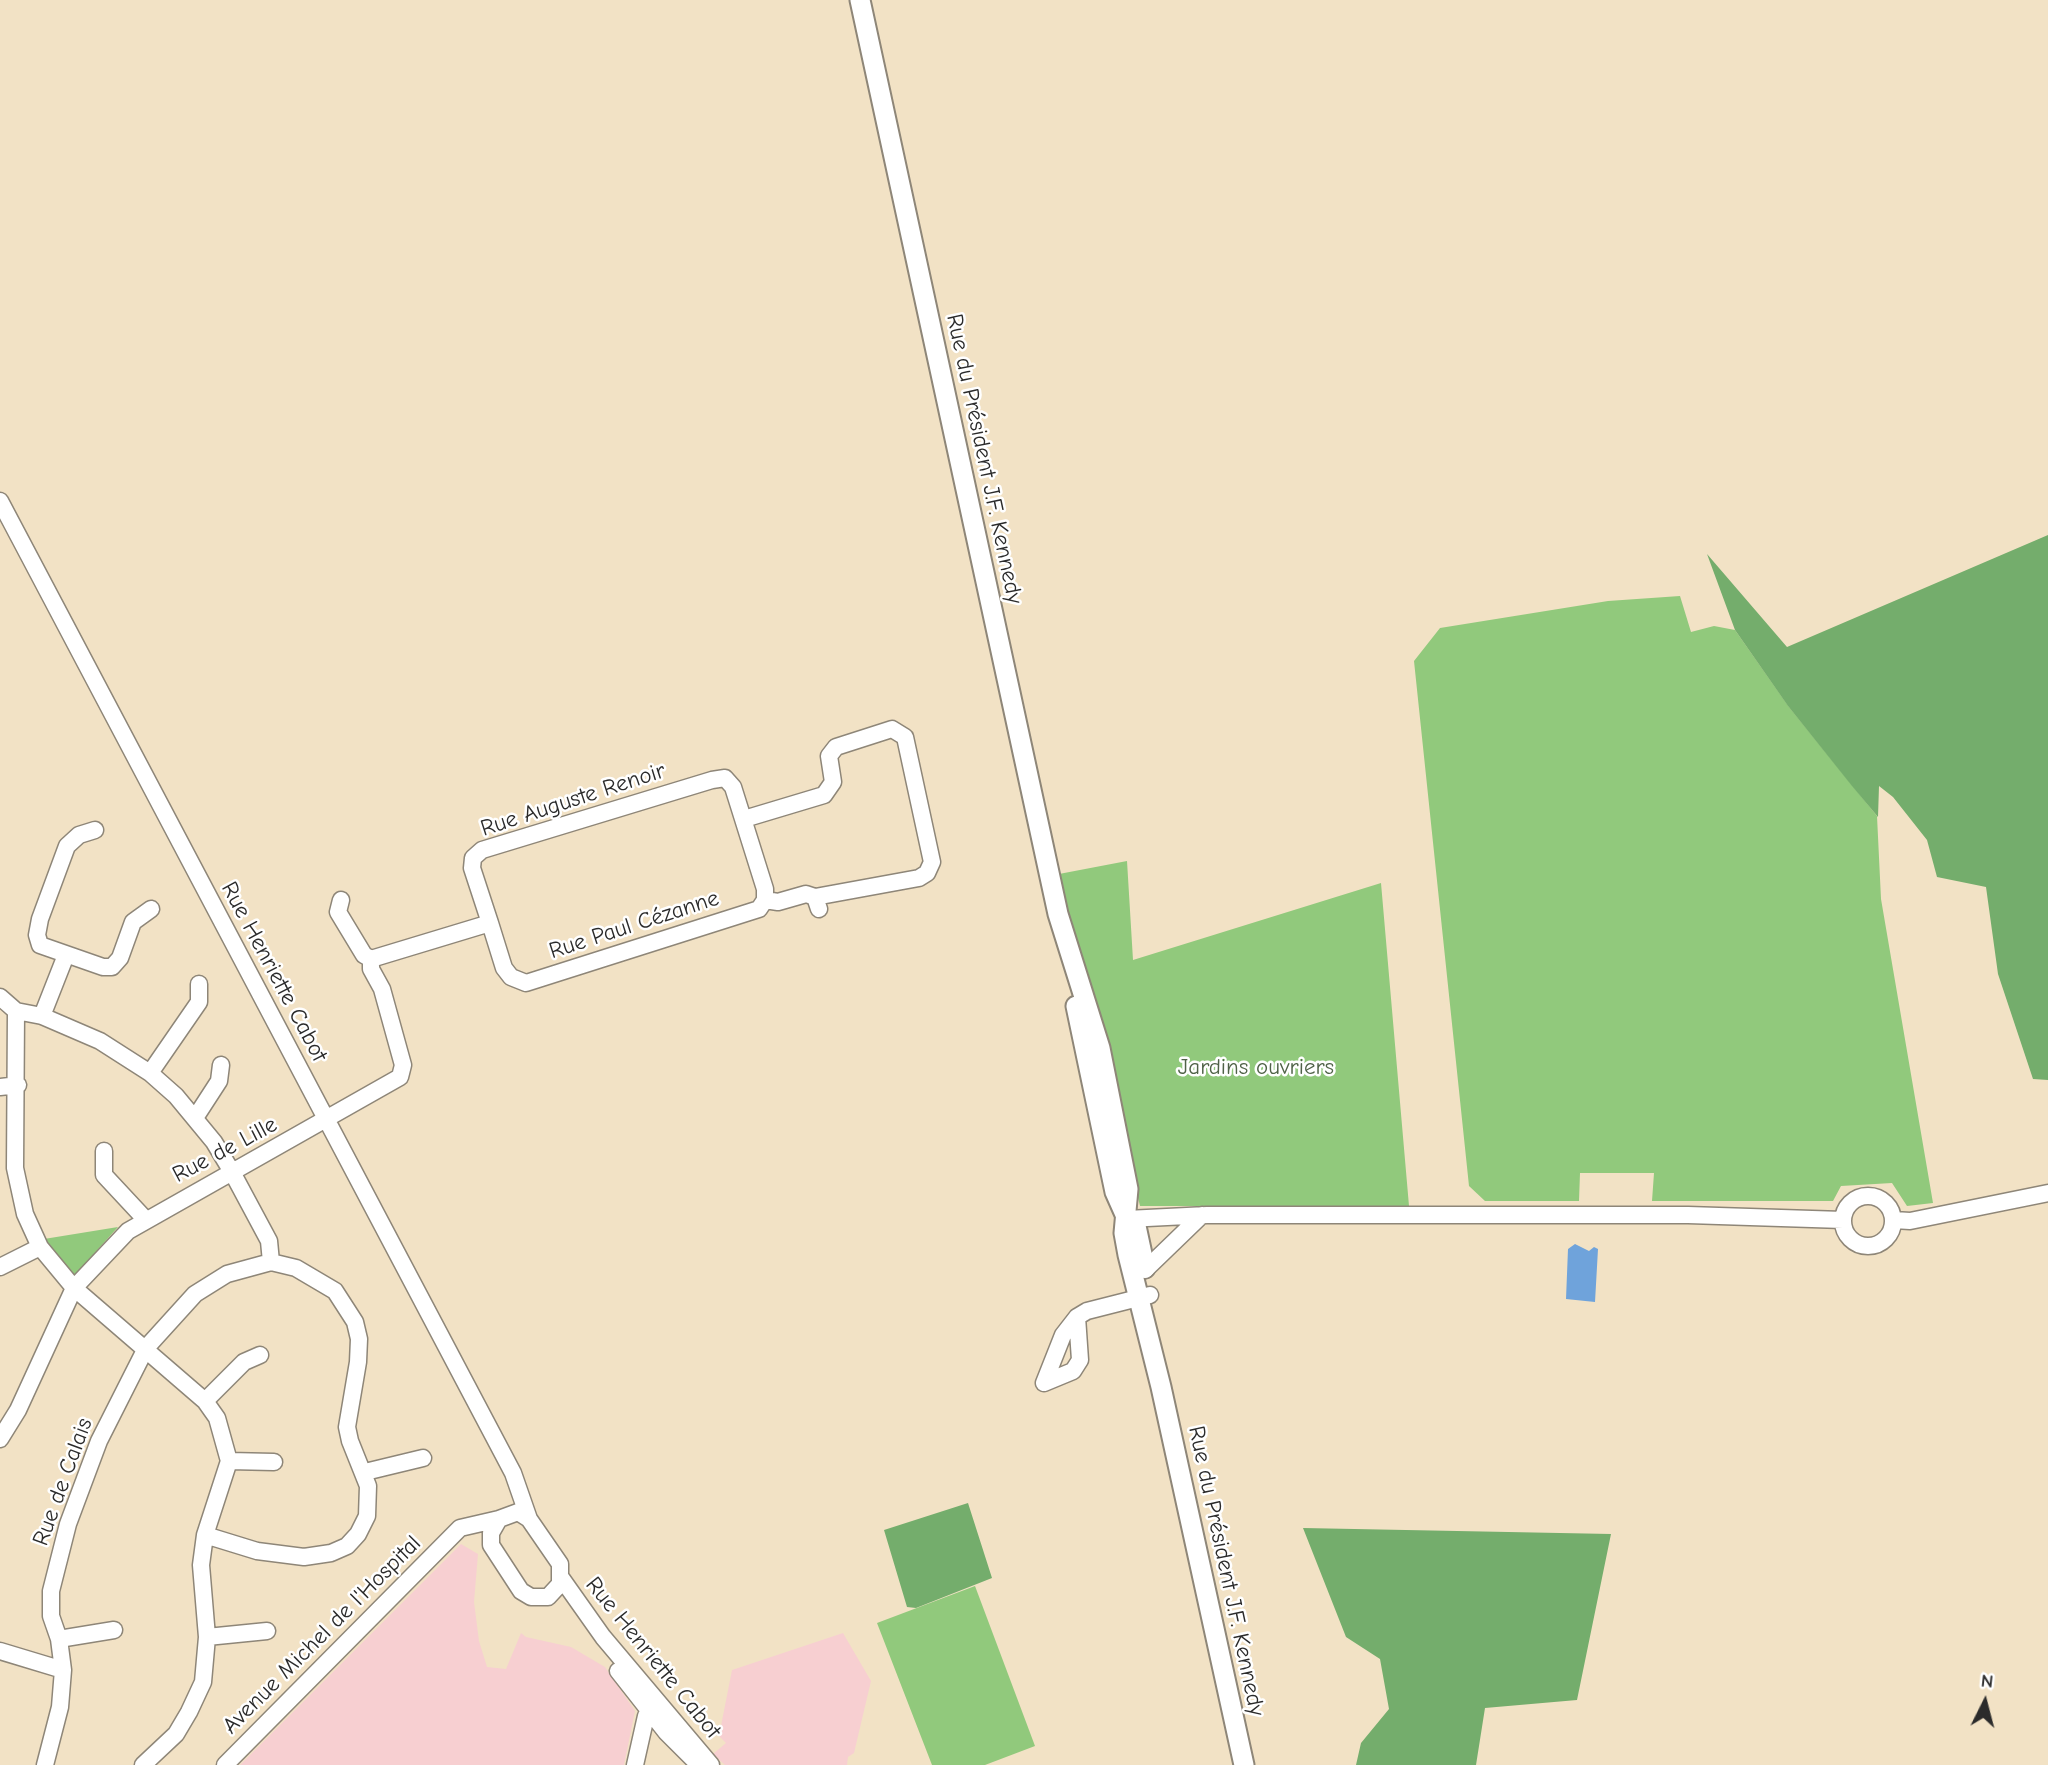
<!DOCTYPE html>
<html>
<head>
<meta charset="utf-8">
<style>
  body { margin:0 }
  #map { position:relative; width:2048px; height:1765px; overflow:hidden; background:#f2e2c5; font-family:"Comic Neue",sans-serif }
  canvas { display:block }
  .north { position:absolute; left:1950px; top:1667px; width:70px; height:70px; -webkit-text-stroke:5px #fff; paint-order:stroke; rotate:6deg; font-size:19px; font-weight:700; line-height:28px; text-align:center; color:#2b2b2b }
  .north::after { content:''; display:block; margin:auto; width:24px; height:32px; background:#2b2b2b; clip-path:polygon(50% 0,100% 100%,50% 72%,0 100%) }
</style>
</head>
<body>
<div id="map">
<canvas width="2048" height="1765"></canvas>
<div class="north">N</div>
</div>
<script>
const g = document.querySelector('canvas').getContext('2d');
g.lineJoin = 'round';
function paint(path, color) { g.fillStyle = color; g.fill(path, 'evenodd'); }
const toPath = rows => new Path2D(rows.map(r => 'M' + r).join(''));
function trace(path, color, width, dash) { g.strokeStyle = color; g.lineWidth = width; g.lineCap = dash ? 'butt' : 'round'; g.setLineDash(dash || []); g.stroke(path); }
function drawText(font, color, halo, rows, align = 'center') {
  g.font = font + ' "Comic Neue",sans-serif'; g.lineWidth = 5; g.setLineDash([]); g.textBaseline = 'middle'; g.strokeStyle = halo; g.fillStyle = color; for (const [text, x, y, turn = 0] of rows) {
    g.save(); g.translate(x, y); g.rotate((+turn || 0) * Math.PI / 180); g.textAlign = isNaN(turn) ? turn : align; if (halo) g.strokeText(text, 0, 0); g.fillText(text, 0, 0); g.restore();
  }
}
paint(toPath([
  [461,1544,478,1554,474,1602,479,1641,487,1667,506,1669,521,1633,526,1637,571,1647,605,1667,635,1711,624,1765,240,1765],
  [843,1633,871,1681,854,1753,848,1757,847,1765,725,1765,713,1754,726,1743,719,1736,732,1670]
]), '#f7cfd1');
paint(toPath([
  [1680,596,1691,632,1714,626,1735,630,1789,707,1877,816,1881,899,1933,1203,1907,1206,1892,1183,1841,1186,1833,1201,1652,1201,1654,1173,1580,1173,1579,1201,1485,1201,1469,1186,1414,661,1440,628,1608,601],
  [1127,861,1133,960,1381,883,1409,1206,1140,1206,1059,874],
  [118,1227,75,1275,44,1239],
  [975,1586,1035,1746,985,1765,932,1765,877,1623]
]), '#91c97c');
paint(toPath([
  [2048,535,2048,1080,2033,1079,1998,974,1986,887,1937,877,1927,840,1893,797,1879,786,1878,817,1852,786,1788,706,1735,630,1707,554,1787,647],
  [968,1503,992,1578,916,1608,907,1607,884,1530],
  [1303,1528,1611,1534,1577,1700,1485,1708,1476,1765,1356,1765,1361,1743,1389,1709,1380,1659,1346,1637]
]), '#74ad6c');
paint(toPath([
  [1575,1244,1589,1251,1594,1247,1598,1249,1595,1302,1566,1299,1568,1249]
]), '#6fa3db');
const minor = toPath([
  [0,501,513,1473,529,1519,560,1564,560,1584,548,1597,531,1597,521,1591,491,1545,491,1533,499,1519,518,1512,529,1519],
  [744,819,824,795,833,782,829,756,836,747,892,729,905,737,932,862,927,873,919,878,815,897],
  [95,830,79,835,67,846,40,919,37,935,40,945,103,967,112,967,120,958,133,922,151,909],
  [341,900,338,912,364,955,371,959],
  [765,900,778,902,806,894,815,897,819,909],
  [0,997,16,1011,15,1168,25,1214,40,1247,74,1288,205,1401,217,1418,229,1461,205,1535,201,1565,207,1637,203,1682,189,1712,176,1734,143,1765],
  [16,1011,42,1016,100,1041,150,1073,176,1096,214,1142,232,1172,269,1241,271,1262],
  [42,1016,66,955],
  [150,1073,199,1002,199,984],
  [0,1087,18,1085],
  [195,1118,219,1081,221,1065],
  [104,1151,104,1175,145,1219],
  '1843 1221a25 25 0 1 1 50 0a25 25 0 1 1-50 0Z',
  [1127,1219,1207,1215,1688,1215,1843,1220],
  [1894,1220,1910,1221,2048,1193],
  [0,1267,40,1247],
  [1145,1270,1202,1215],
  [1044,1383,1063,1335,1077,1317,1087,1311,1150,1295],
  [1044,1383,1073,1371,1080,1360,1077,1317],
  [205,1401,244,1362,260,1355],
  [0,1439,18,1410,74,1288,128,1231,400,1077,403,1065,382,989,371,969,371,959,490,923,472,868,473,858,482,850,712,780,725,778,733,787,765,889,765,900,759,909,526,983,511,977,504,968,490,923],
  [229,1461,274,1462],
  [365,1472,423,1458],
  [562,1579,603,1637,711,1765],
  [207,1637,267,1631],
  [59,1639,114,1630],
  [0,1651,63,1670],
  [618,1671,666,1732,694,1760],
  [45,1765,60,1707,63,1670,59,1639,51,1616,51,1591,68,1524,99,1441,146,1348,195,1294,227,1274,271,1262,296,1268,335,1291,355,1322,359,1339,358,1362,347,1427,350,1441,368,1486,367,1516,358,1534,347,1546,331,1553,304,1557,257,1551,205,1535],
  [225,1765,460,1528,499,1519],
  [635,1765,646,1716,650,1712]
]);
const major = toPath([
  [860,0,1058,914,1100,1048,1128,1189,1124,1233,1128,1255,1161,1387,1244,1765],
  [1076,1006,1115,1192,1127,1219,1136,1226,1145,1268]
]);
trace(minor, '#8e8678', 19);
trace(major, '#8e8678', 23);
trace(minor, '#fff', 16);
trace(major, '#fff', 19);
drawText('23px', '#2b2b2b', '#fff', [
  ["Rue du Président J.F. Kennedy",984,459,78],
  ["Rue Auguste Renoir",573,800,-18],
  ["Rue Paul Cézanne",634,925,-18],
  ["Rue Henriette Cabot",274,972,62],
  ["Rue de Lille",225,1150,-28],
  ["Rue de Calais",63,1482,-70],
  ["Rue du Président J.F. Kennedy",1226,1571,78],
  ["Avenue Michel de l'Hospital",322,1635,-45],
  ["Rue Henriette Cabot",653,1658,51]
]);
drawText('23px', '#4f6247', '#fff', [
  ["Jardins ouvriers",1256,1067]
]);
</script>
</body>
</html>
